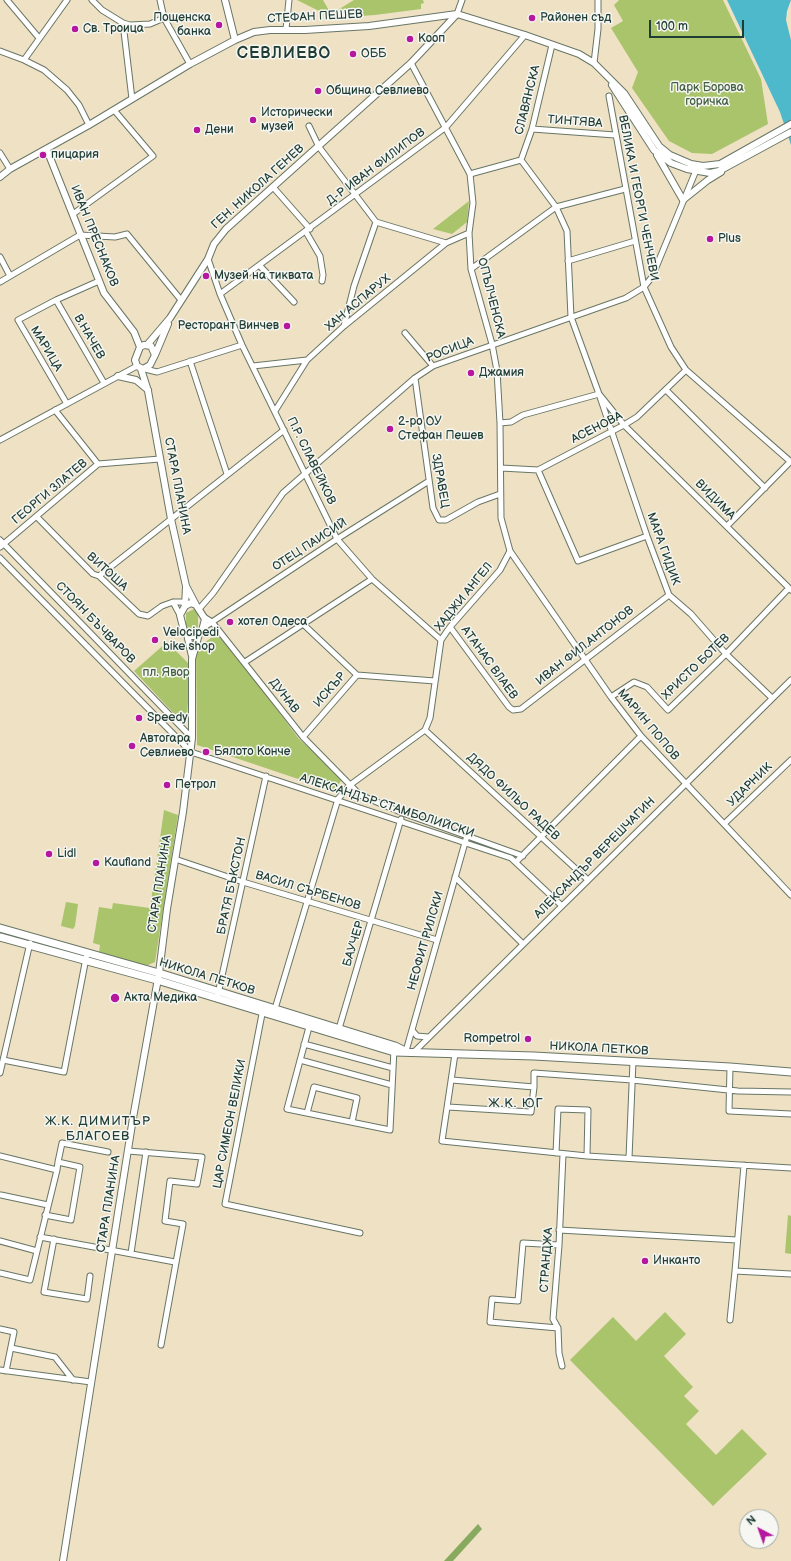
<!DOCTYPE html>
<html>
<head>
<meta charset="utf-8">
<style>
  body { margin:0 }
  #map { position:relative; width:791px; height:1561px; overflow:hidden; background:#efe1c4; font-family:"Balsamiq Sans",sans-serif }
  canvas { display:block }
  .north { position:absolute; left:739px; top:1509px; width:40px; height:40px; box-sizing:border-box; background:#f6f6f2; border:1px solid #a0aca6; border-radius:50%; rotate:319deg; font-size:11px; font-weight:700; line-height:16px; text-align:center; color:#1f3d34 }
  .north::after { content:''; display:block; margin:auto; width:14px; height:18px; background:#b5179e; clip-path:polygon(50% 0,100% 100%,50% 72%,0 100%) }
  .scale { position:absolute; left:649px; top:20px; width:95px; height:18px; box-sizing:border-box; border:2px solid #1f3d34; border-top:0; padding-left:5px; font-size:12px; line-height:14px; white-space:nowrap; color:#1f3d34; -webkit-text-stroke:3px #f6f6f2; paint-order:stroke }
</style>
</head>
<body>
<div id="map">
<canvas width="791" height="1561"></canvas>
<div class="north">N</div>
<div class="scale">100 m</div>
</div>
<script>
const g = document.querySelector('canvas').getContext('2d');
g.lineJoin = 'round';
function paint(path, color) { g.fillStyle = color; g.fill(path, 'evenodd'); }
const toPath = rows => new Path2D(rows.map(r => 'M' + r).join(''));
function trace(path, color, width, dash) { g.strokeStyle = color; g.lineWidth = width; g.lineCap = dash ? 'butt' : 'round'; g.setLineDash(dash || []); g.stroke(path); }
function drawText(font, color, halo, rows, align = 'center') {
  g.font = font + ' "Balsamiq Sans",sans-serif'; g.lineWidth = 3; g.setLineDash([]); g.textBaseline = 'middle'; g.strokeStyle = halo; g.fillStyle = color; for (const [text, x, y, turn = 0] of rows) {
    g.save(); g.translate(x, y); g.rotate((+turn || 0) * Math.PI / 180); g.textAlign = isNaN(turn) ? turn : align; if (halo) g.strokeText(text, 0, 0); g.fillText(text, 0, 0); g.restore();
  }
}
paint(toPath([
  [297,0,323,0,331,14,354,0,423,0,424,3,421,4,421,9,375,15,333,18],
  [619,0,723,0,761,79,768,124,712,154,692,153,669,141,632,88,638,72,611,28,623,21,614,5],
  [469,201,467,222,452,234,433,229],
  [194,609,198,613,198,629,194,632,189,631,186,628,186,613],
  [219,632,299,739,343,778,334,791,197,745,196,649],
  [167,642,190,665,187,719,179,719,134,671],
  [164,810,178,815,155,962,146,966,99,953,100,945,93,943,99,907,112,909,113,903,150,908],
  [66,902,78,904,75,926,73,929,61,926],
  [788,1215,791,1216,791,1254,785,1253],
  [665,1312,686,1334,664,1356,693,1387,684,1396,699,1411,686,1424,716,1455,742,1429,767,1454,713,1506,570,1360,613,1317,636,1341]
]), '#aac46b');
paint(toPath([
  [478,1524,482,1529,453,1561,444,1561]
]), '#87aa5f');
paint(toPath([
  [727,0,791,0,787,11,786,20,791,40,791,145,780,112]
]), '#4fb9cc');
const minor = toPath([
  [7,0,39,38],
  [92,0,102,10,123,23,130,25,150,24,164,18],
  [160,0,164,18,190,64],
  [457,14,462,0],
  [123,23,132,99],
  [286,29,289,0],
  [0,51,24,60,44,70,67,90,79,105,89,125],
  [24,60,67,0],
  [411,63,470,174,473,203,469,233,471,269,492,344,497,371,500,423,501,518,510,551,611,697,641,736,791,895],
  [594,63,598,29,598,0],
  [609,96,644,287,671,347,686,370,791,462],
  [309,126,319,147,376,222,446,243],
  [532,129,615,135],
  [0,153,10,169],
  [521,160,532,129,552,45],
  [470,174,521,160,556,207,567,231,571,317,599,394,624,425,791,590],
  [273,187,310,229],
  [73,214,153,156,114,110],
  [306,232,320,256,323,275,322,281],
  [0,257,10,276],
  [208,259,220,294,242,345,337,539,372,579,441,640],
  [568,261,635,241],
  [260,266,294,302],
  [471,269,556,207,625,189],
  [0,282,80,235,115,237,127,234,181,300],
  [220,294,446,127,525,35],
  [56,300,104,383],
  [344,326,354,286,376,222],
  [405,333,433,366],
  [190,361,227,474],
  [253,366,307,360,344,326,446,243,469,233],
  [145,369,157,372,242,345],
  [415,378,433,508,439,520,446,520,478,502,500,494],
  [666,390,765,488],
  [67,404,18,320,56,300,99,281],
  [55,410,98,464],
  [275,411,307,360],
  [500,423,511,422,523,415,599,394,647,536,669,595,691,614,726,654,772,698],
  [0,440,137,366],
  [501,468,538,470,624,425,637,417,686,370],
  [538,470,578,561,647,536],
  [37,517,93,574,99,576,139,614,148,616,162,606,173,602,181,602,188,604],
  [727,526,790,462],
  [0,540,192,738],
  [0,547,98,464,160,459],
  [0,558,191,752,511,858,562,906],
  [99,576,284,430],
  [173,602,180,615],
  [199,609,213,593,283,493,415,378,433,366,626,298,644,287,652,277,697,168],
  [204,617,212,622,303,737,360,795,403,813,523,856],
  [303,624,357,675,435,681],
  [450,627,509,707,513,710,521,709,669,595],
  [203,628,337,539,429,481],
  [245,662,372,579],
  [611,697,634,682,647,687,668,710,726,654,789,588],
  [425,730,588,880],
  [303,737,357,675],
  [724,824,791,760],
  [175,859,243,882,437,940],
  [516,862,641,736],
  [455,877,523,944],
  [218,994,266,776],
  [263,1009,225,1204,360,1233],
  [274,1012,338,799,350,785,425,730,430,718,441,640,450,627,500,570,510,551],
  [309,1027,287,1109,390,1130,394,1049],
  [412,1030,417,1036,428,1037],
  [338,1032,401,819],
  [304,1044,393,1068],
  [406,1051,466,839],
  [414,1052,791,680],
  [455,1054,442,1141,587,1156,791,1168],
  [3,1060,64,1072,87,953],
  [300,1060,392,1085],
  [730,1067,729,1111,791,1114],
  [0,1073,30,943],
  [452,1080,534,1087,534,1073,632,1080,738,1091,791,1092],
  [448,1107,531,1112,534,1087],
  [307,1113,314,1087,357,1098,352,1122],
  [128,1151,202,1157,197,1184,170,1181,165,1221,183,1224,161,1345],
  [556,1153,558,1109,588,1110,587,1156],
  [0,1156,57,1170,30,1280,0,1273],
  [629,1158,633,1061],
  [58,1162,62,1143,108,1152],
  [1,1195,48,1205],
  [45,1215,71,1220,80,1167,58,1162,57,1170],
  [559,1230,737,1240],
  [40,1237,175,1262],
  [54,1239,44,1292,87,1299,90,1276],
  [0,1241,37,1251],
  [131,1253,146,1152],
  [735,1271,744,1165],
  [730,1320,735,1271,791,1274],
  [558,1328,490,1322,492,1299,518,1301,523,1243,559,1245],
  [0,1329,14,1332,6,1371],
  [11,1348,55,1357,73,1380],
  [562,1366,559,1353,558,1328,553,1319,559,1245,563,1154],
  [0,1370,91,1382]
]);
const tertiary = toPath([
  [225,0,235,40],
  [612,85,654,150,671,163,687,169,710,173,719,171,791,132],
  [47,150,104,293,134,332,140,347],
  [657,155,683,200,708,180,721,172],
  [0,177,10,169,89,125,190,64,235,40,254,32,270,30,305,30,369,26,457,14,525,35,579,54,594,63,624,93,659,146,670,155,691,164,703,166,720,164,791,124],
  [144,345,151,346,155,355,150,365,143,369,137,366,135,360,140,347,144,345],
  [147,345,170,318,208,259,214,244,226,229,411,63,457,14],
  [155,355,168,324],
  [141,369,148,391,171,519,186,586,196,605],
  [118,376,136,380,148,390],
  [191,603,196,605,205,619,202,631,194,636,190,636,184,631,180,615,185,606,191,603],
  [185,606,186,587],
  [187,634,192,656],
  [63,1561,133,1118,159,973,167,909,183,812,192,738,192,659,199,634]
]);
const secondary = toPath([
  [0,928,159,973,395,1046,405,1051],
  [0,937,157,980,394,1052,534,1056,730,1067,791,1072]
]);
trace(minor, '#687666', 7);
trace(tertiary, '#687666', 8);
trace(secondary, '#687666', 9);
trace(minor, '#fff', 5);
trace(tertiary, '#fff', 6);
trace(secondary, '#fff', 7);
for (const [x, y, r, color] of [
  [532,18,4,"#b5179e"],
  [219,25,4,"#b5179e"],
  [75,29,4,"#b5179e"],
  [410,39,4,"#b5179e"],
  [353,54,4,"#b5179e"],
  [318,91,4,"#b5179e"],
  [253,120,4,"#b5179e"],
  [197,130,4,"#b5179e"],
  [43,155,4,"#b5179e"],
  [710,239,4,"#b5179e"],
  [206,276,4,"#b5179e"],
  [287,326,4,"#b5179e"],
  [471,373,4,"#b5179e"],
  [390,429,4,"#b5179e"],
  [230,622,4,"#b5179e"],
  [155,640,4,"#b5179e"],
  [139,718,4,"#b5179e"],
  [132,746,4,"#b5179e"],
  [206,752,4,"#b5179e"],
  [167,785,4,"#b5179e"],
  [49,854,4,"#b5179e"],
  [96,863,4,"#b5179e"],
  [115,998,5,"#b5179e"],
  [528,1039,4,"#b5179e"],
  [645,1261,4,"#b5179e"]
]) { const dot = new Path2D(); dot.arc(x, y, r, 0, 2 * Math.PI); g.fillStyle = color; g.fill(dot); trace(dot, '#f6f6f2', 1.5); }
drawText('12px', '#1f3d34', '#f6f6f2', [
  ["СТЕФАН ПЕШЕВ",315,17,-3],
  ["СЛАВЯНСКА",528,100,-76],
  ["ТИНТЯВА",575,122,4],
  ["Д-Р ИВАН ФИЛИПОВ",376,167,-37],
  ["ГЕН. НИКОЛА ГЕНЕВ",258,187,-42],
  ["ВЕЛИКА И ГЕОРГИ ЧЕНЧЕВИ",638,198,79],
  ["ИВАН ПРЕСНАКОВ",94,236,68],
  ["ОПЪЛЧЕНСКА",491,298,76],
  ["ХАН АСПАРУХ",358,303,-40],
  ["В.НАЧЕВ",89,337,60],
  ["МАРИЦА",46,349,59],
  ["РОСИЦА",450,350,-22],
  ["АСЕНОВА",597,428,-27],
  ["П.Р. СЛАВЕЙКОВ",311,461,64],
  ["ЗДРАВЕЦ",440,481,80],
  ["СТАРА ПЛАНИНА",177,486,79],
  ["ГЕОРГИ ЗЛАТЕВ",50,492,-40],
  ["ВИДИМА",715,500,45],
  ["ОТЕЦ ПАИСИЙ",310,545,-33],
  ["МАРА ГИДИК",663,549,70],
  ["ВИТОША",107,572,42],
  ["ХАДЖИ АНГЕЛ",464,597,-51],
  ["СТОЯН БЪЧВАРОВ",95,623,46],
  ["ИВАН ФИЛ.АНТОНОВ",585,646,-38],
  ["АТАНАС ВЛАЕВ",489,663,54],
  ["ХРИСТО БОТЕВ",696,667,-44],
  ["ИСКЪР",330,690,-49],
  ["ДУНАВ",284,696,52],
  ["МАРИН ПОПОВ",648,725,50],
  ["УДАРНИК",750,785,-44],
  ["ДЯДО ФИЛЬО РАДЕВ",513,797,43],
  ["АЛЕКСАНДЪР СТАМБОЛИЙСКИ",387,806,18],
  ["АЛЕКСАНДЪР ВЕРЕШЧАГИН",595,858,-45],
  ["СТАРА ПЛАНИНА",160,884,-81],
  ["БРАТЯ БЪКСТОН",232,886,-78],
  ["ВАСИЛ СЪРБЕНОВ",308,891,17],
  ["НЕОФИТ РИЛСКИ",426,941,-74],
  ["БАУЧЕР",354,944,-73],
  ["НИКОЛА ПЕТКОВ",207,977,17],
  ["НИКОЛА ПЕТКОВ",599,1049,3],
  ["ЦАР СИМЕОН ВЕЛИКИ",230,1124,-79],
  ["СТАРА ПЛАНИНА",109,1204,-81],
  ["СТРАНДЖА",547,1260,-86]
]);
drawText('12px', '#1f3d34', '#f6f6f2', [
  ["Пощенска",211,18,"right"],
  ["банка",211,32,"right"],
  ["Районен съд",540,18],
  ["Св. Троица",83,29],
  ["Кооп",418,39],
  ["ОББ",361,54],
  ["Община Севлиево",326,91],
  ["Исторически",261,113],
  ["музей",261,127],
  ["Дени",205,130],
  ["пицария",51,155],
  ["Plus",718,239],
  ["Музей на тиквата",214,276],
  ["Ресторант Винчев",279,326,"right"],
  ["Джамия",479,373],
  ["2-ро ОУ",398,422],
  ["Стефан Пешев",398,436],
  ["хотел Одеса",238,622],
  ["Velocipedi",163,633],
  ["bike shop",163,647],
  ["Speedy",147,718],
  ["Автогара",140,739],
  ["Севлиево",140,753],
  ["Бялото Конче",214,752],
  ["Петрол",175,785],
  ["Lidl",57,854],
  ["Kaufland",104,863],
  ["Акта Медика",124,998],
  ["Rompetrol",520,1039,"right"],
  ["Инканто",653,1261]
], 'left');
drawText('12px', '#425f42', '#f6f6f2', [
  ["Парк Борова",707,88],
  ["горичка",707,102],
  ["пл. Явор",166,673]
]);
g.letterSpacing = '1px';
drawText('13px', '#1f3d34', '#f6f6f2', [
  ["Ж.К. ЮГ",516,1104],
  ["Ж.К. ДИМИТЪР",98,1122],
  ["БЛАГОЕВ",98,1137]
]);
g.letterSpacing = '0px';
g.letterSpacing = '1px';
drawText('bold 16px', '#1f3d34', '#f6f6f2', [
  ["СЕВЛИЕВО",284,54]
]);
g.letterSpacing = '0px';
</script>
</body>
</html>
